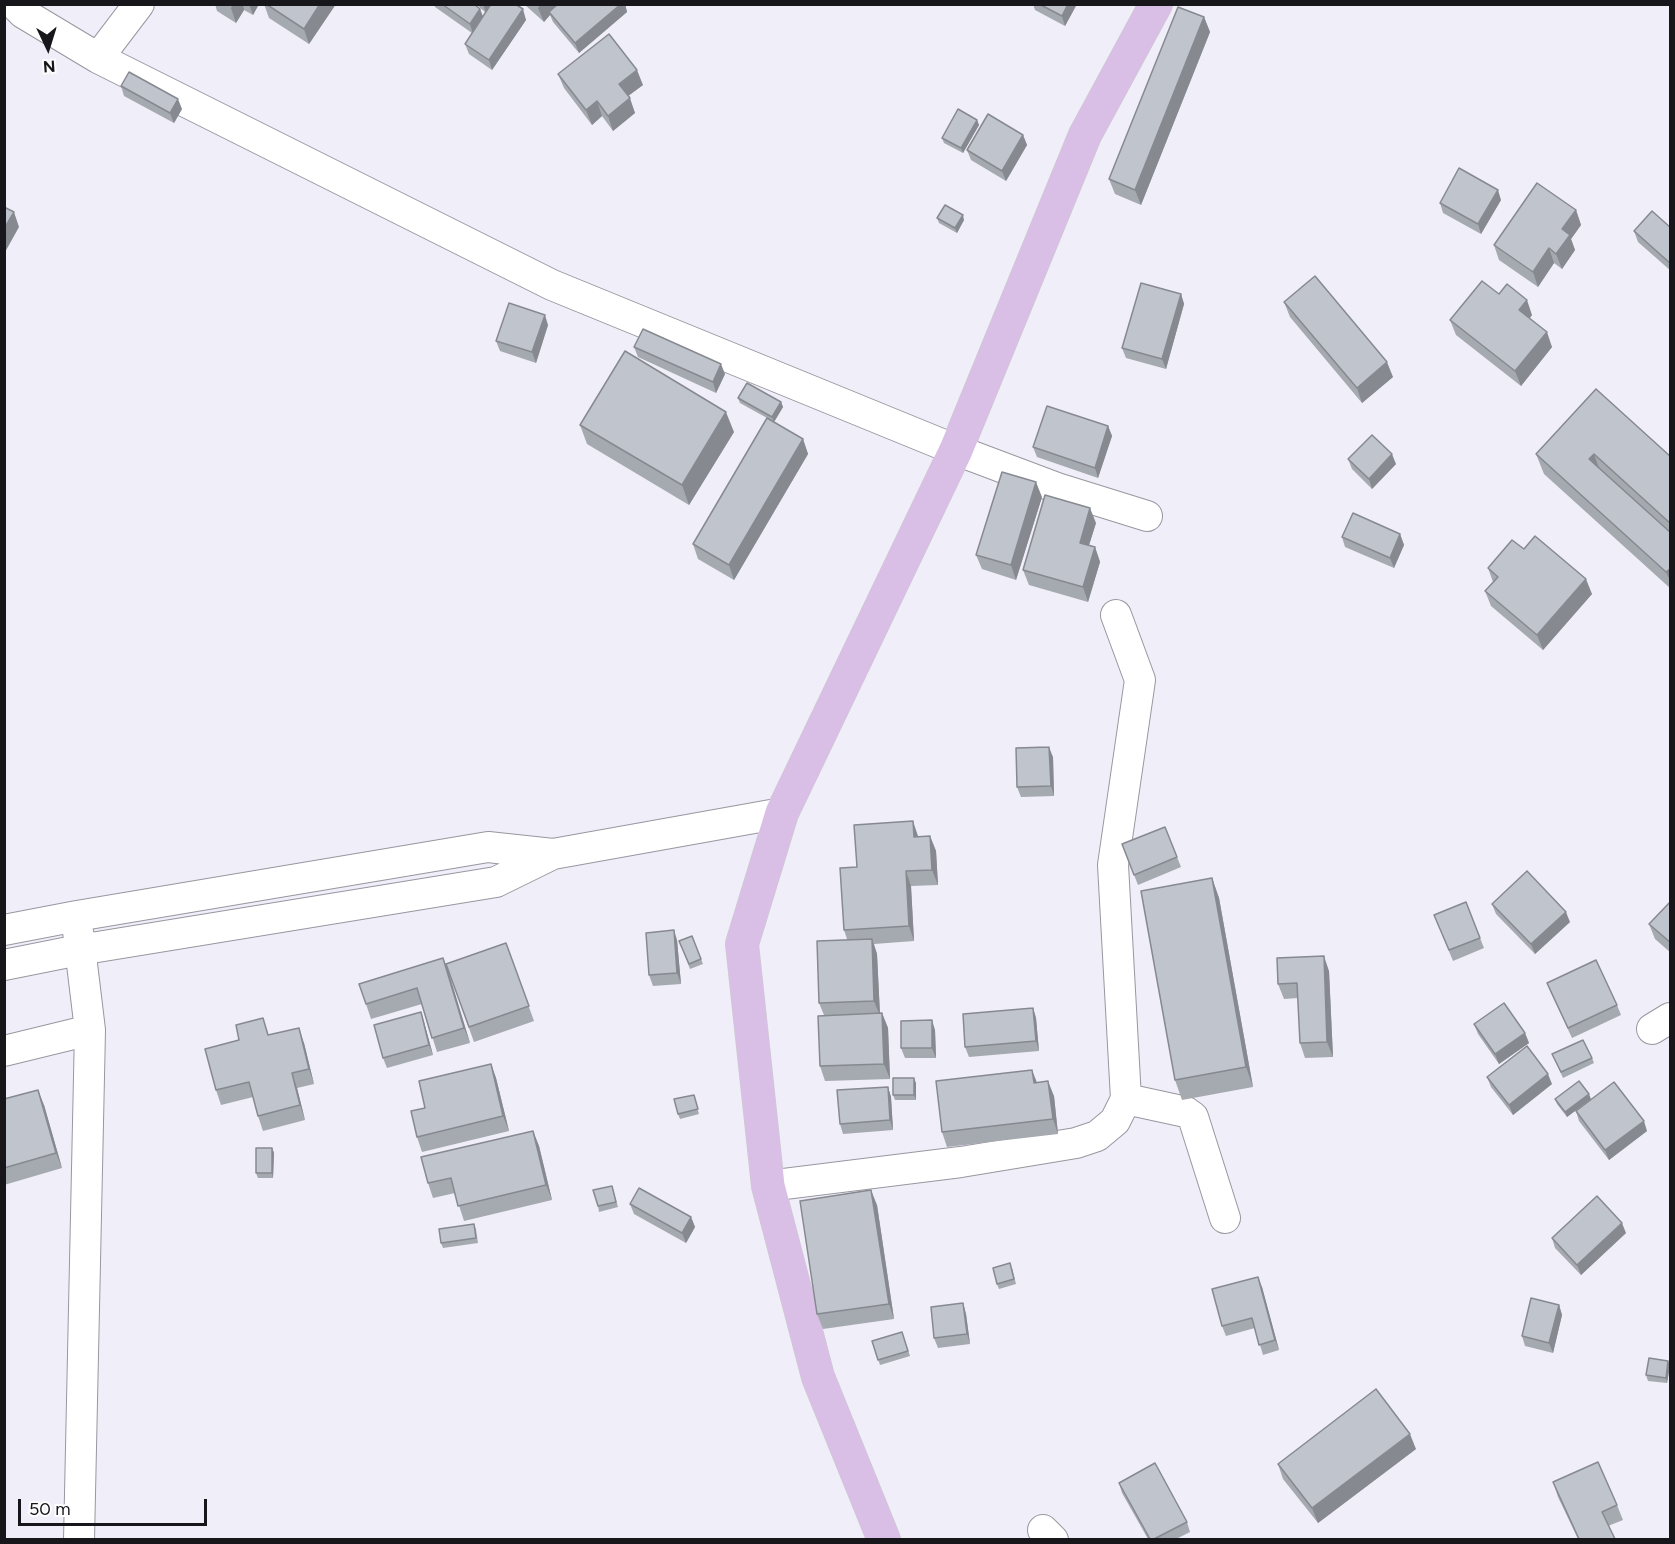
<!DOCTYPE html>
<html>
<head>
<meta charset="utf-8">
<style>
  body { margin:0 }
  #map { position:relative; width:1675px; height:1544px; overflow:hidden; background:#f0eef8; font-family:Figtree,sans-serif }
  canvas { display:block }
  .frame { position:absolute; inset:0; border:6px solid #17161a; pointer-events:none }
  .north { position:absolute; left:18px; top:18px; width:60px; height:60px; -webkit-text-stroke:4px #fdfdff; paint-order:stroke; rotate:176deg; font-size:16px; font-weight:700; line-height:24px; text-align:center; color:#17161a }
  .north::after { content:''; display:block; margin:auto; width:21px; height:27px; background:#17161a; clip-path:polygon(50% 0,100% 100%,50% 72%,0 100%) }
  .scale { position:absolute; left:18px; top:1499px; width:189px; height:27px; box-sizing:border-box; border:3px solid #17161a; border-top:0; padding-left:8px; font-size:18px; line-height:21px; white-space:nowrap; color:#17161a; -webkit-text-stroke:4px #fdfdff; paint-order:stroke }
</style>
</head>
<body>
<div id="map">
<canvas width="1675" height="1544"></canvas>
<div class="frame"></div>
<div class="north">N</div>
<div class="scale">50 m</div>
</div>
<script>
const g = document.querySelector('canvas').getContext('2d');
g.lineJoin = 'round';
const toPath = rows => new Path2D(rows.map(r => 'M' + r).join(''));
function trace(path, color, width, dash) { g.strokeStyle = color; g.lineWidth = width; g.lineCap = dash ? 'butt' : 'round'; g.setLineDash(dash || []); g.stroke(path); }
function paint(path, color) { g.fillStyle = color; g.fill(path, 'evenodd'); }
const minor = toPath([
  [14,4,23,13,98,58,552,285,956,450,1057,488,1147,516],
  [98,58,139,4],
  [4,930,77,916,488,847,553,854,782,813],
  [4,965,79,950,496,882,553,854],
  [1652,1029,1670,1018],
  [4,1051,90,1030,78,931],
  [1126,1099,1186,1112,1193,1117,1225,1218],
  [768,1186,961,1162,1076,1143,1097,1136,1115,1121,1126,1099,1113,865,1140,680,1116,615],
  [1043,1530,1053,1540],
  [79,1540,90,1030]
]);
const major = toPath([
  [884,1540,818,1377,768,1186,742,944,782,813,956,450,1085,135,1156,4]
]);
trace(minor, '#9897a0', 32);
trace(major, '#cccccd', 34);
trace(minor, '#fff', 30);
trace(major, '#d9bfe5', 33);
paint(toPath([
  [215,4,259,4,253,15,244,10,236,23,217,11],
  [264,4,336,4,309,44,269,18],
  [434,4,474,4,480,9,483,17,486,13,476,4,515,4,526,20,492,70,469,54,465,44,472,33,435,7],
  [524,4,625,4,627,12,579,53,553,22,550,15,544,22],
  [1033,4,1077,4,1065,26,1035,10],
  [1204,17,1210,32,1141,205,1115,194,1109,179],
  [558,74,643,85,628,96,635,113,613,131,602,116,592,125,564,88],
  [121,86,182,109,174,123,124,96],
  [977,120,979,125,963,153,944,143,942,138],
  [1023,135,1027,145,1006,181,971,160,967,150],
  [1501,200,1481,234,1443,213,1440,203],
  [1576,210,1581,225,1571,239,1575,250,1562,269,1554,263,1538,287,1499,260,1494,245],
  [937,218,964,220,957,233,939,223],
  [1671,228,1671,271,1638,242,1634,231],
  [1181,294,1184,304,1166,369,1126,358,1122,348],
  [1499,294,1532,315,1530,318,1552,347,1521,386,1456,335,1450,320],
  [1284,302,1393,377,1362,403,1290,317],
  [548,325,536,363,500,351,496,341],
  [634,347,725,374,716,393,638,357],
  [1596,389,1671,457,1671,589,1544,474,1536,454],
  [738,398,781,402,783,407,774,422,803,439,808,454,734,580,698,559,693,544,767,418,740,403],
  [580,425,734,432,689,505,587,444],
  [1108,426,1112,436,1098,478,1037,457,1033,447],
  [1348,459,1396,464,1372,489,1352,469],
  [1042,497,1016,580,982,569,976,555],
  [1096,523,1089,545,1095,547,1100,562,1088,602,1029,585,1023,570],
  [1400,534,1404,545,1394,568,1345,547,1342,537],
  [1524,549,1592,594,1543,650,1491,606,1485,591,1493,582,1488,568],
  [1053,757,1054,796,1021,797,1017,787],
  [930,836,936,851,938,885,911,886,914,941,874,944,877,954,880,1013,882,1013,888,1028,890,1079,825,1081,820,1066,824,1015,819,1003,847,939,844,930,918,837],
  [1122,844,1177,857,1181,867,1138,885],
  [1212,878,1219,898,1253,1087,1182,1100,1175,1080],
  [1671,901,1671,953,1655,939,1649,924],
  [1492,904,1570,922,1535,954,1496,914],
  [1434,915,1480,938,1484,948,1453,961],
  [692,936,703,964,690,969,679,941],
  [677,940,681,984,653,986,649,975],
  [506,943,534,1021,474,1042,446,964],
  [443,958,470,1043,437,1052,422,1004,371,1019,366,1004],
  [1329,971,1333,1057,1305,1058,1300,1043,1298,998,1284,999,1278,984],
  [1547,983,1617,1005,1621,1015,1572,1038,1551,993],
  [1033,1008,1036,1018,1039,1051,969,1057,965,1047],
  [421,1012,424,1022,433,1055,387,1068,383,1058],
  [1474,1024,1525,1033,1529,1043,1499,1064,1478,1034],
  [935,1030,936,1058,905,1058,901,1048],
  [269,1035,304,1043,314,1084,297,1088,305,1120,263,1131,258,1116,253,1097,221,1105,216,1090],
  [1552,1054,1592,1058,1594,1063,1563,1078],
  [491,1064,496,1078,509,1131,422,1152,417,1137],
  [1487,1077,1552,1084,1513,1115,1491,1087],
  [916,1083,916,1100,895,1100,893,1095],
  [1037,1083,1054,1096,1058,1134,947,1147,942,1132],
  [888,1087,891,1097,893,1130,843,1134,840,1124],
  [4,1099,44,1105,62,1168,4,1185],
  [1555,1099,1591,1099,1567,1117,1557,1104],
  [695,1100,699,1114,680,1119,678,1114],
  [1576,1111,1647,1131,1609,1160,1579,1121],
  [533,1131,539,1146,552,1200,464,1221,455,1193,433,1198,428,1183],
  [272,1148,274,1153,273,1178,258,1178,256,1173],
  [612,1186,618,1207,599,1212,598,1206],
  [630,1204,691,1217,695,1227,686,1243,634,1214],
  [877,1205,894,1319,823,1329,817,1314],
  [474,1224,476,1229,478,1243,443,1248,441,1243],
  [1626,1233,1581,1275,1555,1248,1552,1238],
  [1012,1268,1016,1284,999,1289,997,1284],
  [1262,1287,1279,1350,1263,1355,1255,1328,1226,1336,1222,1326],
  [963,1303,966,1314,970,1344,938,1348,934,1338],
  [1559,1305,1562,1315,1553,1353,1525,1346,1522,1336],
  [902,1332,910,1356,880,1365,872,1341],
  [1668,1361,1670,1366,1667,1383,1648,1381,1646,1375],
  [1416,1449,1318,1523,1283,1479,1278,1464],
  [1553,1482,1617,1505,1623,1520,1608,1526,1615,1539,1578,1539,1558,1497],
  [1119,1483,1187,1522,1190,1532,1176,1539,1148,1539,1122,1493]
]), '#a5a9b0');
paint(toPath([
  [233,4,243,4,244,10,236,23,231,8],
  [249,4,259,4,253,15],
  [320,4,336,4,309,44,304,29],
  [483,4,493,4,486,13],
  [541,4,560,4,549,12,550,15,544,22,538,8],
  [621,4,625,4,627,12,579,53,575,43],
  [1068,4,1077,4,1065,26,1062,16],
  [480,9,484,19,473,34,470,24],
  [523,9,526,20,492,70,489,60],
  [1204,17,1210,32,1141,205,1135,190],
  [637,70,643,85,624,99,619,84],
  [630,98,635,113,613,131,608,116],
  [178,99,182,109,174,123,170,113],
  [597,101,602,116,592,125,586,110],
  [977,120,979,125,963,153,961,148],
  [1023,135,1027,145,1006,181,1002,171],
  [1498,190,1501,200,1481,234,1478,224],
  [1576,210,1581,225,1571,239,1575,250,1562,269,1556,254,1562,229],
  [14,212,19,227,4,254,4,229],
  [963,215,964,220,957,233,955,228],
  [1549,248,1554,263,1538,287,1533,272],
  [1181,294,1184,304,1166,369,1162,359],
  [1527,300,1532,315,1524,325,1519,310],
  [545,315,548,325,536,363,532,352],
  [1547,332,1552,347,1521,386,1515,371],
  [1387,362,1393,377,1362,403,1357,388],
  [721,364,725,374,716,393,713,382],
  [781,402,783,407,774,422,772,417],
  [726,412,734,432,689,505,682,485],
  [1108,426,1112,436,1098,478,1095,468],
  [803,439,808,454,734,580,729,565],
  [1392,454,1396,464,1372,489,1369,479],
  [1594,454,1601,474,1589,459],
  [1036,482,1042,497,1016,580,1011,565],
  [1090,508,1096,523,1085,558,1080,543],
  [1400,534,1404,545,1394,568,1390,558],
  [1095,547,1100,562,1088,602,1083,587],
  [1671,568,1671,583,1666,572],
  [1586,579,1592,594,1543,650,1537,635],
  [1049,747,1053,757,1054,796,1051,786],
  [913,821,918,836,920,852,914,837],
  [930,836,936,851,938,885,932,870],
  [906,871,911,886,914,941,909,926],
  [1212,878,1219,898,1253,1087,1246,1067],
  [1566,912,1570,922,1535,954,1531,944],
  [674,930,677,940,681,984,677,973],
  [872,939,877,954,880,1016,874,1001],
  [1324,956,1329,971,1333,1057,1327,1042],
  [443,958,449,973,470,1043,464,1028],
  [1033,1008,1036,1018,1039,1051,1036,1041],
  [421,1012,424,1022,433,1055,429,1045],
  [882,1013,888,1028,890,1079,884,1064],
  [932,1020,935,1030,936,1058,932,1048],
  [299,1028,304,1043,314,1084,309,1069],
  [1525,1033,1529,1043,1499,1064,1495,1054],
  [491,1064,496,1078,509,1131,503,1116],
  [1032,1070,1038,1085,1034,1083],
  [292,1073,297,1088,305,1120,300,1105],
  [1548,1074,1552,1084,1513,1115,1509,1105],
  [914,1078,916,1083,916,1100,914,1095],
  [1048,1081,1054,1096,1058,1134,1053,1119],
  [888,1087,891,1097,893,1130,890,1120],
  [38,1090,44,1105,62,1168,56,1153],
  [1589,1094,1591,1099,1567,1117,1565,1112],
  [1644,1121,1647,1131,1609,1160,1605,1150],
  [533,1131,539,1146,552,1200,546,1185],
  [272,1148,274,1153,273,1178,272,1173],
  [871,1190,877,1205,894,1319,889,1304],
  [691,1217,695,1227,686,1243,682,1233],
  [1622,1223,1626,1233,1581,1275,1577,1265],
  [1258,1277,1262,1287,1279,1350,1275,1340],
  [963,1303,966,1314,970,1344,967,1334],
  [1559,1305,1562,1315,1553,1353,1549,1343],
  [1668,1361,1670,1366,1667,1383,1666,1378],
  [1410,1434,1416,1449,1318,1523,1312,1508]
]), '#868990');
const building = toPath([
  [266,4,320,4,304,29,266,4],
  [442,4,474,4,480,9,470,24,442,4],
  [491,4,515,4,523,9,489,60,465,44,491,4],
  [558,4,621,4,575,43,549,12,558,4],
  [1039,4,1068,4,1062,16,1039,4],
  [1178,7,1204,17,1135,190,1109,179,1178,7],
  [609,34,637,70,619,84,630,98,608,116,597,101,586,110,558,74,609,34],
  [129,72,178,99,170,113,121,86,129,72],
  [958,109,977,120,961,148,942,138,958,109],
  [988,114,1023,135,1002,171,967,150,988,114],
  [1459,168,1498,190,1478,224,1440,203,1459,168],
  [1537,183,1576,210,1562,229,1570,235,1556,254,1549,248,1533,272,1494,245,1537,183],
  [945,205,963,215,955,228,937,218,945,205],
  [4,207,14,212,4,229,4,207],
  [1652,211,1671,228,1671,264,1634,231,1652,211],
  [1315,276,1387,362,1357,388,1284,302,1315,276],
  [1482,281,1499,294,1507,284,1527,300,1519,310,1547,332,1515,371,1450,320,1482,281],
  [1141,283,1181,294,1162,359,1122,348,1141,283],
  [509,303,545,315,532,352,496,341,509,303],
  [643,329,721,364,713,382,634,347,643,329],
  [625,351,726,412,682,485,580,425,625,351],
  [747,383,781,402,772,417,738,398,747,383],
  [1596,389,1671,457,1671,524,1594,454,1589,459,1671,533,1671,568,1666,572,1536,454,1596,389],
  [1047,406,1108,426,1095,468,1033,447,1047,406],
  [767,418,803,439,729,565,693,544,767,418],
  [1372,435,1392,454,1369,479,1348,459,1372,435],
  [1002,472,1036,482,1011,565,976,555,1002,472],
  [1045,495,1090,508,1080,543,1095,547,1083,587,1023,570,1045,495],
  [1353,513,1400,534,1390,558,1342,537,1353,513],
  [1535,536,1586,579,1537,635,1485,591,1498,577,1488,568,1512,540,1524,549,1535,536],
  [1049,747,1051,786,1017,787,1016,748,1049,747],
  [913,821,914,837,930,836,932,870,906,871,909,926,844,930,840,868,857,867,854,825,913,821],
  [1165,827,1177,857,1134,875,1122,844,1165,827],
  [1527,871,1566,912,1531,944,1492,904,1527,871],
  [1212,878,1246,1067,1175,1080,1141,891,1212,878],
  [1671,901,1671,943,1649,924,1671,901],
  [1466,902,1480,938,1449,950,1434,915,1466,902],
  [674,930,677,973,649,975,646,933,674,930],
  [692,936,701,959,689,964,679,941,692,936],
  [872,939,874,1001,819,1003,817,941,872,939],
  [506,943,529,1006,469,1027,446,964,506,943],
  [1324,956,1327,1042,1300,1043,1297,983,1278,984,1277,958,1324,956],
  [443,958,464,1028,432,1038,417,988,366,1004,359,984,443,958],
  [1596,960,1617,1005,1568,1028,1547,983,1596,960],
  [1504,1003,1525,1033,1495,1054,1474,1024,1504,1003],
  [1033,1008,1036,1041,965,1047,963,1014,1033,1008],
  [421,1012,429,1045,383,1058,374,1025,421,1012],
  [882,1013,884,1064,820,1066,818,1016,882,1013],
  [263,1018,268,1035,299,1028,309,1069,292,1073,300,1105,258,1116,249,1082,216,1090,205,1049,239,1040,236,1025,263,1018],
  [932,1020,932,1048,901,1048,901,1021,932,1020],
  [1583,1040,1592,1058,1561,1072,1552,1054,1583,1040],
  [1527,1046,1548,1074,1509,1105,1487,1077,1527,1046],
  [491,1064,503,1116,417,1137,411,1111,425,1108,419,1081,491,1064],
  [1032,1070,1034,1083,1048,1081,1053,1119,942,1132,936,1081,1032,1070],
  [893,1078,914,1078,914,1095,893,1095,893,1078],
  [1579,1081,1589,1094,1565,1112,1555,1099,1579,1081],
  [1614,1082,1644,1121,1605,1150,1576,1111,1614,1082],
  [888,1087,890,1120,840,1124,837,1090,888,1087],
  [38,1090,56,1153,4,1168,4,1099,38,1090],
  [694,1095,698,1109,678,1114,674,1099,694,1095],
  [533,1131,546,1185,458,1206,451,1178,428,1183,421,1157,533,1131],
  [256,1148,272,1148,272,1173,256,1173,256,1148],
  [612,1186,616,1202,598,1206,593,1190,612,1186],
  [639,1188,691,1217,682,1233,630,1204,639,1188],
  [871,1190,889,1304,817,1314,800,1201,871,1190],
  [1597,1196,1622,1223,1577,1265,1552,1238,1597,1196],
  [474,1224,476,1238,441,1243,439,1229,474,1224],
  [1010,1263,1014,1279,997,1284,993,1268,1010,1263],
  [1258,1277,1275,1340,1259,1345,1252,1318,1222,1326,1212,1289,1258,1277],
  [1531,1298,1559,1305,1549,1343,1522,1336,1531,1298],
  [963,1303,967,1334,934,1338,931,1307,963,1303],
  [902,1332,908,1351,878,1360,872,1341,902,1332],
  [1649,1358,1668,1361,1666,1378,1646,1375,1649,1358],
  [1376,1389,1410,1434,1312,1508,1278,1464,1376,1389],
  [1598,1462,1617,1505,1602,1512,1615,1539,1579,1539,1553,1482,1598,1462],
  [1155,1463,1187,1522,1154,1539,1150,1539,1119,1483,1155,1463]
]);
paint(building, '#c0c4cd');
trace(building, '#868990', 1.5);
</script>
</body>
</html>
